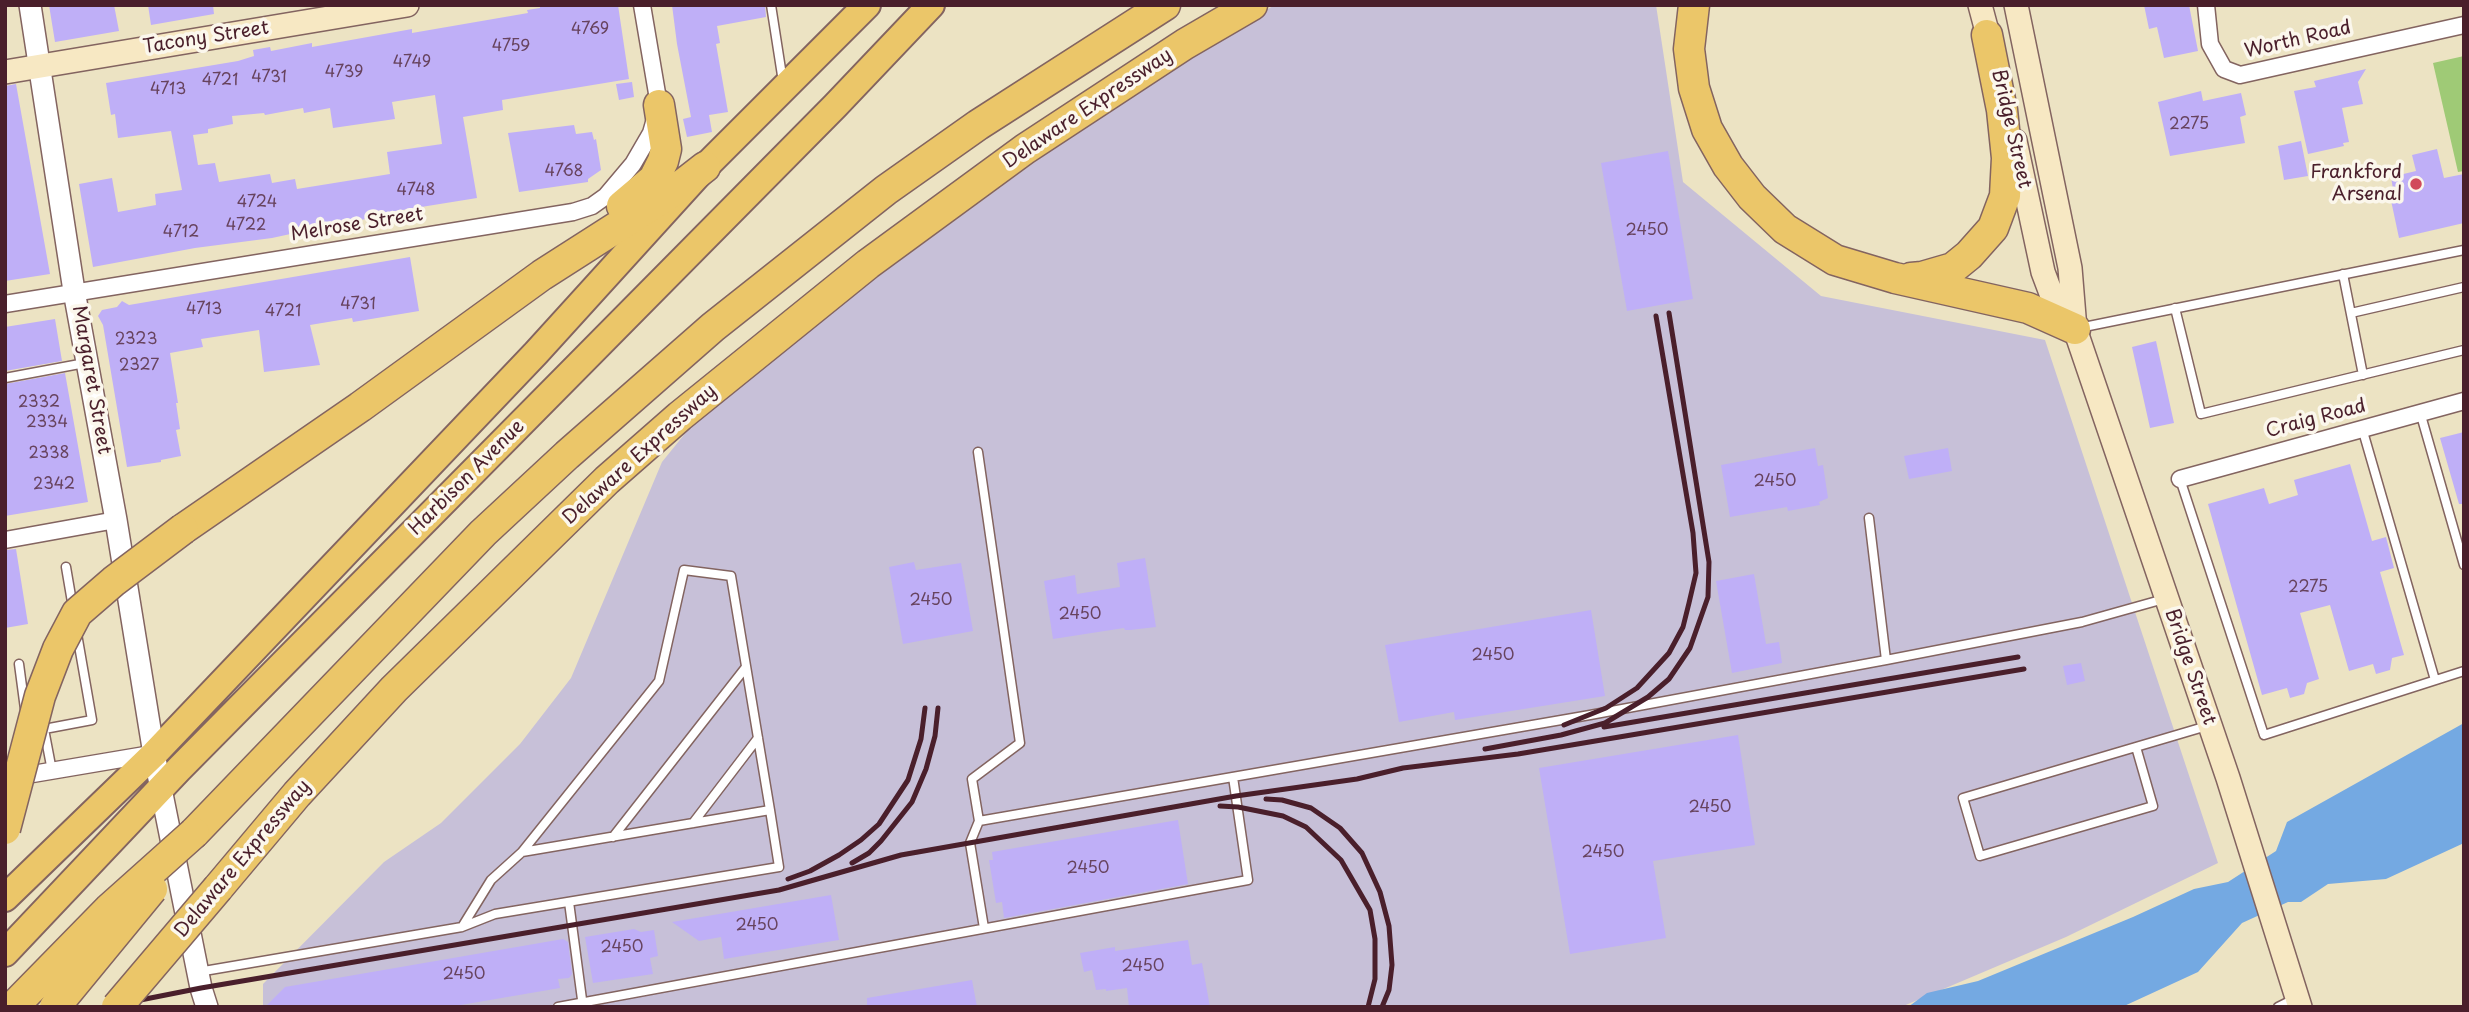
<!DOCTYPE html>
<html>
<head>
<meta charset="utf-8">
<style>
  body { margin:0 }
  #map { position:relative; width:2469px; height:1012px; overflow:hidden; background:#ece3c3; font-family:"Playpen Sans",sans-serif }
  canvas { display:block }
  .frame { position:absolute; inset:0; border:7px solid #4a1f2b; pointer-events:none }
</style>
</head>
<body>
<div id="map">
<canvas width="2469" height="1012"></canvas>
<div class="frame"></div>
</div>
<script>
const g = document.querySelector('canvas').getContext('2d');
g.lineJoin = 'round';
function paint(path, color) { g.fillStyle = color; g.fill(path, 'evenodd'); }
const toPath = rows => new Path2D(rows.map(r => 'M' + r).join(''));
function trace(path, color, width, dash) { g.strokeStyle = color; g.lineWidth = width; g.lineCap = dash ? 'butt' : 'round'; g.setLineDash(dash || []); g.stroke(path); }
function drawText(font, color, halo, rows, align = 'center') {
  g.font = font + ' "Playpen Sans",sans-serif'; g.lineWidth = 7; g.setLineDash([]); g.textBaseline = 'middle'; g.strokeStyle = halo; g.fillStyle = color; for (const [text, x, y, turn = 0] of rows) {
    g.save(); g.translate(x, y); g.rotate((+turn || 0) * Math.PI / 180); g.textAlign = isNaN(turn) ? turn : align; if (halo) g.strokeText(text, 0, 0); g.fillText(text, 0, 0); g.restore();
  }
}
paint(toPath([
  [1275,5,1656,5,1683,182,1821,296,2045,340,2218,863,2066,937,1901,1007,263,1007,263,984,384,862,441,823,520,744,571,678,662,462,717,394,1168,65]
]), '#c7c0d8');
paint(toPath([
  [2464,56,2464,171,2458,172,2433,63]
]), '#9fca76');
paint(toPath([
  [2464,723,2464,843,2386,879,2328,884,2301,902,2288,902,2242,923,2198,972,2122,1007,1908,1007,1927,993,1978,981,2133,917,2194,889,2228,882,2276,851,2287,822]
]), '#74a9e2');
paint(toPath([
  [49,5,114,5,119,31,55,42],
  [148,5,213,5,214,14,151,25],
  [540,5,618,5,629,79,502,100,503,110,463,117,477,198,384,213,384,216,295,231,295,233,272,238,195,248,93,267,79,184,112,178,118,212,156,205,155,194,182,190,171,131,118,138,115,114,111,115,106,83,238,61,254,56,253,50,270,47,271,51,312,43,312,47,412,29,412,33,528,13,527,10,540,8],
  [435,95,442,144,387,152,390,174,297,189,295,179,272,183,270,174,219,182,215,163,198,165,193,135,208,133,208,129,233,124,232,116,264,113,265,115,303,108,304,113,330,108,333,128,395,119,392,102],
  [672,5,765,5,766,17,717,26,720,43,716,44,728,112,709,115,712,132,687,137,683,119,691,117,677,44],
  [2144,5,2189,5,2198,51,2164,58,2157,27,2149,29],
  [2366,69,2358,82,2363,104,2342,108,2349,142,2343,143,2344,146,2308,154,2294,91,2316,87,2314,81],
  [632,82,634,97,619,100,616,84],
  [16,84,50,274,5,281,5,86],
  [2201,91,2203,101,2241,93,2246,115,2240,117,2245,143,2170,156,2158,102],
  [574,125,576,134,592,132,594,140,596,139,601,170,588,179,588,182,519,192,508,133],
  [2301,141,2308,176,2284,180,2278,146],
  [2437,149,2444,178,2464,174,2464,223,2399,238,2389,191,2393,189,2391,177,2416,171,2412,155],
  [1668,151,1693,299,1627,311,1601,163],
  [410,257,419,311,353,322,352,318,310,325,320,365,264,372,259,330,201,339,203,347,170,353,178,403,176,403,180,429,176,430,181,456,161,460,161,462,127,467,103,325,98,316,102,310,117,307,122,301,129,305],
  [55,319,62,361,5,371,5,327],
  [2156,341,2174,423,2150,428,2132,347],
  [65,373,88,502,5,516,5,384],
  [2464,432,2464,504,2459,504,2440,438],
  [1815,448,1818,466,1823,465,1828,498,1819,502,1820,505,1788,511,1787,507,1730,517,1721,465],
  [1948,448,1952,471,1909,479,1904,456],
  [2350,464,2372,541,2386,537,2394,568,2380,572,2404,655,2392,658,2390,670,2376,674,2373,664,2349,671,2330,605,2300,613,2319,679,2307,683,2304,694,2290,698,2287,688,2262,695,2208,504,2264,488,2269,504,2298,495,2294,480],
  [16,549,28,624,5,628,5,550],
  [1145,558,1156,627,1130,630,1125,630,1124,628,1053,639,1044,581,1075,575,1077,594,1120,587,1117,563],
  [914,562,916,570,961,563,973,631,903,644,889,567],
  [1754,574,1766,644,1779,642,1782,663,1732,673,1716,581],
  [1591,610,1605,696,1455,720,1454,712,1399,722,1385,645],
  [2081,663,2085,681,2067,685,2063,666],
  [1738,735,1755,845,1653,861,1666,938,1570,954,1539,768],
  [1178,820,1188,884,1004,918,1002,902,996,903,989,860,993,860,992,852],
  [831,895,839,940,724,959,721,937,699,941,672,922],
  [634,929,641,932,654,930,658,956,650,958,653,974,593,983,585,937],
  [563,939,568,942,572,974,569,978,558,979,560,988,449,1007,265,1007,285,987],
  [1188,940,1192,965,1202,963,1210,1007,1129,1007,1127,988,1106,991,1106,989,1096,990,1092,970,1084,972,1080,953,1115,947,1115,951],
  [972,980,977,1007,867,1007,867,998]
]), '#bfaff7');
const service = toPath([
  [771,5,783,82],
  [2343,274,2363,375],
  [2175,308,2201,414,2464,350],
  [2351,313,2464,287],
  [2079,328,2464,250],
  [5,378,85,363],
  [2420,412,2464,565],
  [2362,428,2435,680],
  [978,452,1020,743,972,779,979,821,1590,715,1886,660],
  [2180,479,2264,735,2464,671],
  [1869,518,1886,660,2082,622,2164,599],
  [66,567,73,608],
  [19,664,25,709],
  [44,729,52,771],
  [39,730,92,720,77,634],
  [2136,747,2153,806,1980,856,1963,798,2207,726],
  [979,821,970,843,984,928],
  [693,823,758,738],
  [613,837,746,667],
  [569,902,583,1007],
  [462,927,491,880,522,852],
  [198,972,462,927,495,914,779,867,770,810,731,576,684,570,659,681,522,852,770,810],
  [558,1007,1248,880,1233,777],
  [2278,1007,2294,999]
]);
const minor = toPath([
  [2206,5,2210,44,2224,69,2240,75,2464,25],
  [5,304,573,212,592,206,606,196,633,164,651,133,659,105,642,5],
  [2180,479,2464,401],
  [5,540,116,520],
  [15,777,151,754]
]);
const tertiary = toPath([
  [30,5,74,291,116,520,154,754,201,988,207,1007]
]);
const secondary = toPath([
  [1980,5,1992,50],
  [2016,5,2070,268,2075,329],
  [5,72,407,5],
  [2015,141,2043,272,2052,296,2075,329,2228,778,2300,1007]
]);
const primary = toPath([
  [5,898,154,754,536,353,705,167,867,5],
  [5,953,179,769,835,106,931,5]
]);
const motorway = toPath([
  [1694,5,1689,49,1694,88,1707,129,1728,166,1752,197,1785,229,1835,260,1895,278,2028,308,2075,329],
  [622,206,654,179,663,161,666,149,659,105],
  [1911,278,1922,277,1953,268,1969,255,1993,228,2005,196,2007,158,2002,110,1987,35],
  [183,529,360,407,542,275,678,188,705,167],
  [194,833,483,533,567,455,713,327,886,190,978,125,1165,5],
  [218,888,297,794,394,689,607,480,680,416,868,264,1025,149,1185,44,1252,5]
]);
trace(service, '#836460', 11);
trace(minor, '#836460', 19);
trace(tertiary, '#836460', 24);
trace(secondary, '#836460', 26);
trace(primary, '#836460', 30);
trace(motorway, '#836460', 33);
trace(service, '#fff', 8);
trace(minor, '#fff', 16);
trace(tertiary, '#fff', 21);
trace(secondary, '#f7e8c3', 23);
trace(primary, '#ebc669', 26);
trace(motorway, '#ebc669', 30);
trace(toPath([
  [1564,725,1606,708,1637,688,1669,653,1683,627,1689,603,1696,573,1693,533,1656,316],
  [1604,727,2018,657],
  [1485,749,1561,735,1605,723,1648,697,1669,679,1690,648,1708,597,1709,562,1669,313],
  [1266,799,1282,800,1311,808,1340,828,1362,853,1380,892,1389,926,1392,965,1389,990,1382,1007],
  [1220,806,1238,807,1283,816,1306,827,1341,860,1370,910,1375,939,1375,979,1368,1007],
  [852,863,869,853,881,841,912,802,926,769,935,736,938,708],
  [788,879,810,871,839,855,861,840,879,824,908,780,921,739,925,708],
  [105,1007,201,988,779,890,901,855,1236,796,1357,779,1403,768,1518,754,2024,669]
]), '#4a1f2b', 5);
const motorwayBridge = toPath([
  [5,829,40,696,58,649,77,613,114,581,183,529],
  [13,1007,109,909,194,833],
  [55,1007,152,889],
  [117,1007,218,888]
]);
trace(motorwayBridge, '#836460', 33, []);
trace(motorwayBridge, '#ebc669', 30);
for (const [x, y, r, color] of [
  [2416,184,7,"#d1495b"]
]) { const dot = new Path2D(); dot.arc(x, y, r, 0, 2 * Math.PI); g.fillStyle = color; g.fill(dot); trace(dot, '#fbf7ec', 2.5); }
drawText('16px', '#67435e', null, [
  ["4769",590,30],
  ["4759",511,47],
  ["4749",412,63],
  ["4739",344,73],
  ["4731",269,78],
  ["4721",220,81],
  ["4713",168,90],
  ["2275",2189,125],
  ["4768",564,172],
  ["4748",416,191],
  ["4724",257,203],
  ["4722",246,226],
  ["2450",1647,231],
  ["4712",181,233],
  ["4731",358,305],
  ["4713",204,310],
  ["4721",283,312],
  ["2323",136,340],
  ["2327",139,366],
  ["2332",39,403],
  ["2334",47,423],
  ["2338",49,454],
  ["2450",1775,482],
  ["2342",54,485],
  ["2275",2308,588],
  ["2450",931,601],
  ["2450",1080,615],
  ["2450",1493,656],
  ["2450",1710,808],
  ["2450",1603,853],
  ["2450",1088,869],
  ["2450",757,926],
  ["2450",622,948],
  ["2450",1143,967],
  ["2450",464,975]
]);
drawText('19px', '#4a1f2b', '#fbf7ec', [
  ["Tacony Street",206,38,-9],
  ["Worth Road",2298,40,-13],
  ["Delaware Expressway",1088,109,-34],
  ["Bridge Street",2011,129,77],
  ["Melrose Street",357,225,-9],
  ["Margaret Street",91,380,80],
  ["Craig Road",2316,419,-15],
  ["Delaware Expressway",640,455,-42],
  ["Harbison Avenue",467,478,-45],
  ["Bridge Street",2190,667,71],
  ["Delaware Expressway",243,859,-50]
]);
drawText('19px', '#4a1f2b', '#fbf7ec', [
  ["Frankford",2402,173],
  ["Arsenal",2402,195]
], 'right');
</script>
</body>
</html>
